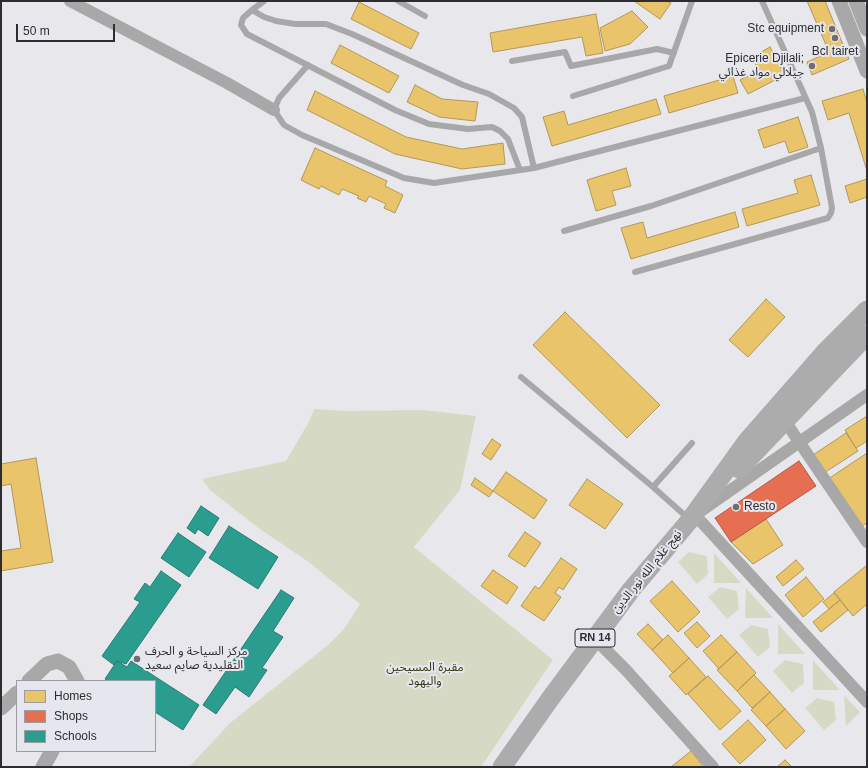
<!DOCTYPE html>
<html>
<head>
<meta charset="utf-8">
<style>
  body { margin:0 }
  #map { position:relative; width:868px; height:768px; overflow:hidden; background:#e8e8ec; font-family:Arial,sans-serif }
  canvas { display:block }
  .frame { position:absolute; inset:0; border:2px solid #2d2d31; pointer-events:none }
  .legend { position:absolute; left:16px; top:680px; width:140px; height:72px; box-sizing:border-box; background:#e6e6ee; border:1px solid #9c9ca2; margin:0; padding:5px 7px; list-style:none; font-size:12px; color:#2d2d31 }
  .legend li { display:flex; align-items:center; gap:8px; height:20px }
  .legend b { width:20px; border:1px solid #9c9ca2 }
  .scale { position:absolute; left:16px; top:24px; width:99px; height:18px; box-sizing:border-box; border:2px solid #2d2d31; border-top:0; padding-left:5px; font-size:12px; line-height:14px; white-space:nowrap; color:#2d2d31; -webkit-text-stroke:3px #e6e6ee; paint-order:stroke }
</style>
</head>
<body>
<div id="map">
<canvas width="868" height="768"></canvas>
<div class="frame"></div>
<ul class="legend">
<li><b style="height:11px;background:#e9c46a"></b>Homes</li>
<li><b style="height:11px;background:#e76f51"></b>Shops</li>
<li><b style="height:11px;background:#2a9d8f"></b>Schools</li>
</ul>
<div class="scale">50 m</div>
</div>
<script>
const g = document.querySelector('canvas').getContext('2d');
g.lineJoin = 'round';
function paint(path, color) { g.fillStyle = color; g.fill(path, 'evenodd'); }
const toPath = rows => new Path2D(rows.map(r => 'M' + r).join(''));
function trace(path, color, width, dash) { g.strokeStyle = color; g.lineWidth = width; g.lineCap = dash ? 'butt' : 'round'; g.setLineDash(dash || []); g.stroke(path); }
function drawText(font, color, halo, rows, align = 'center') {
  g.font = font + ' Arial,"Noto Sans Arabic",sans-serif'; g.lineWidth = 4; g.setLineDash([]); g.textBaseline = 'middle'; g.strokeStyle = halo; g.fillStyle = color; for (const [text, x, y, turn = 0] of rows) {
    g.save(); g.translate(x, y); g.rotate((+turn || 0) * Math.PI / 180); g.textAlign = isNaN(turn) ? turn : align; if (halo) g.strokeText(text, 0, 0); g.fillText(text, 0, 0); g.restore();
  }
}
paint(toPath([
  [314,409,346,411,424,410,476,416,460,490,414,547,553,660,481,767,189,767,230,723,328,645,344,629,360,604,310,563,257,527,210,490,202,479,286,461,310,420],
  [689,552,707,556,708,574,697,584,678,562],
  [714,553,741,583,714,583],
  [720,587,737,591,739,609,727,619,708,597],
  [746,588,773,618,745,618],
  [778,624,805,654,778,654],
  [751,625,768,629,770,647,758,657,739,635],
  [785,660,803,664,804,683,792,693,773,671],
  [813,660,840,690,813,690],
  [844,695,860,712,846,726],
  [817,698,834,702,836,720,824,730,805,708]
]), '#d6dac5');
const homes = toPath([
  [634,1,667,1,671,3,660,19,634,1],
  [807,1,825,1,849,59,812,75,807,62,829,52,807,1],
  [359,2,419,33,411,49,351,19,359,2],
  [632,11,648,27,630,44,605,51,600,28,632,11],
  [596,14,603,53,586,56,582,37,493,52,490,33,596,14],
  [340,45,399,76,389,93,331,63,340,45],
  [770,47,785,75,748,94,740,80,759,71,752,57,770,47],
  [733,76,738,93,669,113,664,96,733,76],
  [415,85,442,99,478,102,475,121,439,117,407,102,415,85],
  [863,89,867,103,867,171,849,113,828,120,822,101,863,89],
  [315,91,406,137,462,149,503,143,505,164,462,169,395,154,307,110,315,91],
  [656,99,661,114,552,146,543,117,564,111,568,125,656,99],
  [798,117,808,147,789,153,785,141,764,148,758,130,798,117],
  [315,148,387,181,385,186,403,195,395,213,384,208,386,204,369,196,366,202,357,198,359,196,342,189,339,195,321,186,319,189,301,180,315,148],
  [626,168,631,186,612,191,616,205,596,211,587,180,626,168],
  [811,175,820,205,747,226,742,209,798,193,794,180,811,175],
  [867,179,867,197,850,203,845,186,867,179],
  [735,212,739,227,631,259,621,228,643,222,647,238,735,212],
  [766,299,785,317,748,357,729,340,766,299],
  [565,312,660,405,627,438,533,345,565,312],
  [867,416,867,441,856,448,845,430,867,416],
  [846,433,858,451,824,473,813,455,846,433],
  [492,439,501,445,491,460,482,454,492,439],
  [867,453,867,523,862,526,828,479,867,453],
  [36,458,53,562,1,571,1,551,21,548,11,484,1,486,1,464,36,458],
  [506,472,547,500,534,519,493,491,506,472],
  [475,478,493,491,489,497,471,485,475,478],
  [587,479,623,504,605,529,569,505,587,479],
  [766,519,783,545,753,564,731,542,766,519],
  [525,532,541,543,525,567,508,556,525,532],
  [561,558,577,569,563,590,559,587,555,593,561,597,544,621,521,606,535,586,539,589,561,558],
  [796,560,804,569,783,586,776,577,796,560],
  [867,565,867,604,853,616,834,592,867,565],
  [493,570,518,587,507,604,481,586,493,570],
  [806,577,824,599,803,617,785,595,806,577],
  [672,581,700,612,678,632,650,601,672,581],
  [834,593,840,600,829,609,823,602,834,593],
  [840,600,848,610,821,632,813,622,840,600],
  [697,622,710,636,697,648,684,633,697,622],
  [648,624,663,640,652,650,637,634,648,624],
  [668,635,689,658,673,673,652,650,668,635],
  [721,635,737,652,719,669,703,651,721,635],
  [737,652,756,673,737,691,717,670,737,652],
  [689,658,706,677,686,695,669,676,689,658],
  [754,675,770,692,752,708,737,691,754,675],
  [708,676,741,711,720,730,688,694,708,676],
  [770,692,785,709,766,726,751,710,770,692],
  [785,709,805,731,786,749,766,726,785,709],
  [748,720,766,740,740,764,722,744,748,720],
  [691,751,704,767,671,767,691,751],
  [785,760,792,767,777,767,785,760]
]);
paint(homes, '#e9c46a');
trace(homes, '#b19759', 1);
const shops = toPath([
  [799,461,816,486,731,542,715,518,799,461]
]);
paint(shops, '#e76f51');
trace(shops, '#af5b47', 1);
const schools = toPath([
  [201,506,219,518,208,536,198,529,195,534,187,528,201,506],
  [229,526,278,557,258,589,209,558,229,526],
  [178,533,206,552,189,577,161,558,178,533],
  [161,571,181,585,126,664,117,661,114,665,102,656,140,602,134,599,145,583,150,587,161,571],
  [281,590,294,598,273,631,283,637,262,668,267,670,249,697,235,687,216,714,203,705,281,590],
  [117,661,127,667,131,661,199,705,183,730,155,712,155,681,108,681,105,679,117,661]
]);
paint(schools, '#2a9d8f');
trace(schools, '#2b7b73', 1);
trace(toPath([
  [264,1,252,10,243,18,241,25,247,34,395,110,429,124,468,129,492,127,500,131,508,139,520,170],
  [398,1,425,16],
  [252,10,264,17,276,21,295,24,326,24,352,34,463,85,489,94,514,108,522,117,534,168],
  [512,61,565,52,571,66,657,49,674,53],
  [308,65,279,98,274,110,284,125,302,135,404,178,434,183,534,168,805,98],
  [573,96,669,66,692,1],
  [564,231,651,206,821,148,812,112,762,1],
  [635,272,828,218,831,213,832,208,821,148],
  [521,377,653,487,689,519],
  [653,487,692,443]
]), '#a8a8a9', 6);
trace(toPath([
  [70,1,227,83,274,110],
  [867,395,695,515,867,702],
  [780,417,785,421,867,542],
  [595,639,626,670,713,767]
]), '#a8a8a9', 12);
trace(toPath([
  [839,1,867,71],
  [856,1,867,29],
  [29,681,47,664,58,661,69,667,77,681],
  [1,708,17,693],
  [43,767,52,751]
]), '#a8a8a9', 15);
trace(toPath([
  [739,469,867,335],
  [502,767,550,699,631,590,690,520,747,441,825,352,867,310]
]), '#acacac', 19);
for (const [x, y, r, color] of [
  [832,29,4,"#6e6e72"],
  [835,38,4,"#6e6e72"],
  [812,66,4,"#6e6e72"],
  [736,507,4,"#6e6e72"],
  [137,659,4,"#6e6e72"]
]) { const dot = new Path2D(); dot.arc(x, y, r, 0, 2 * Math.PI); g.fillStyle = color; g.fill(dot); trace(dot, '#e6e6ee', 1.5); }
for (const [x, y, w] of [
  [595,638,40]
]) { const box = new Path2D(); box.roundRect(x - w / 2, y - 9, w, 18, 3); g.fillStyle = '#e6e6ee'; g.fill(box); trace(box, '#2d2d31', 1); }
drawText('bold 11px', '#2d2d31', null, [
  ["RN 14",595,638]
]);
drawText('12px', '#2d2d31', '#e6e6ee', [
  ["Stc equipment",824,29],
  ["Bcl tairet",835,52,"center"],
  ["Epicerie Djilali;",804,59],
  ["جيلالي مواد غذائي",804,73],
  ["Resto",744,507,"left"],
  ["مركز السياحة و الحرف",145,652,"left"],
  ["التقليدية صايم سعيد",145,666,"left"]
], 'right');
drawText('12px', '#2d2d31', '#e6e6ee', [
  ["نهج غلام الله نور الدين",647,572,-51]
]);
drawText('12px', '#353911', '#e6e6ee', [
  ["مقبرة المسيحين",425,668],
  ["واليهود",425,682]
]);
</script>
</body>
</html>
